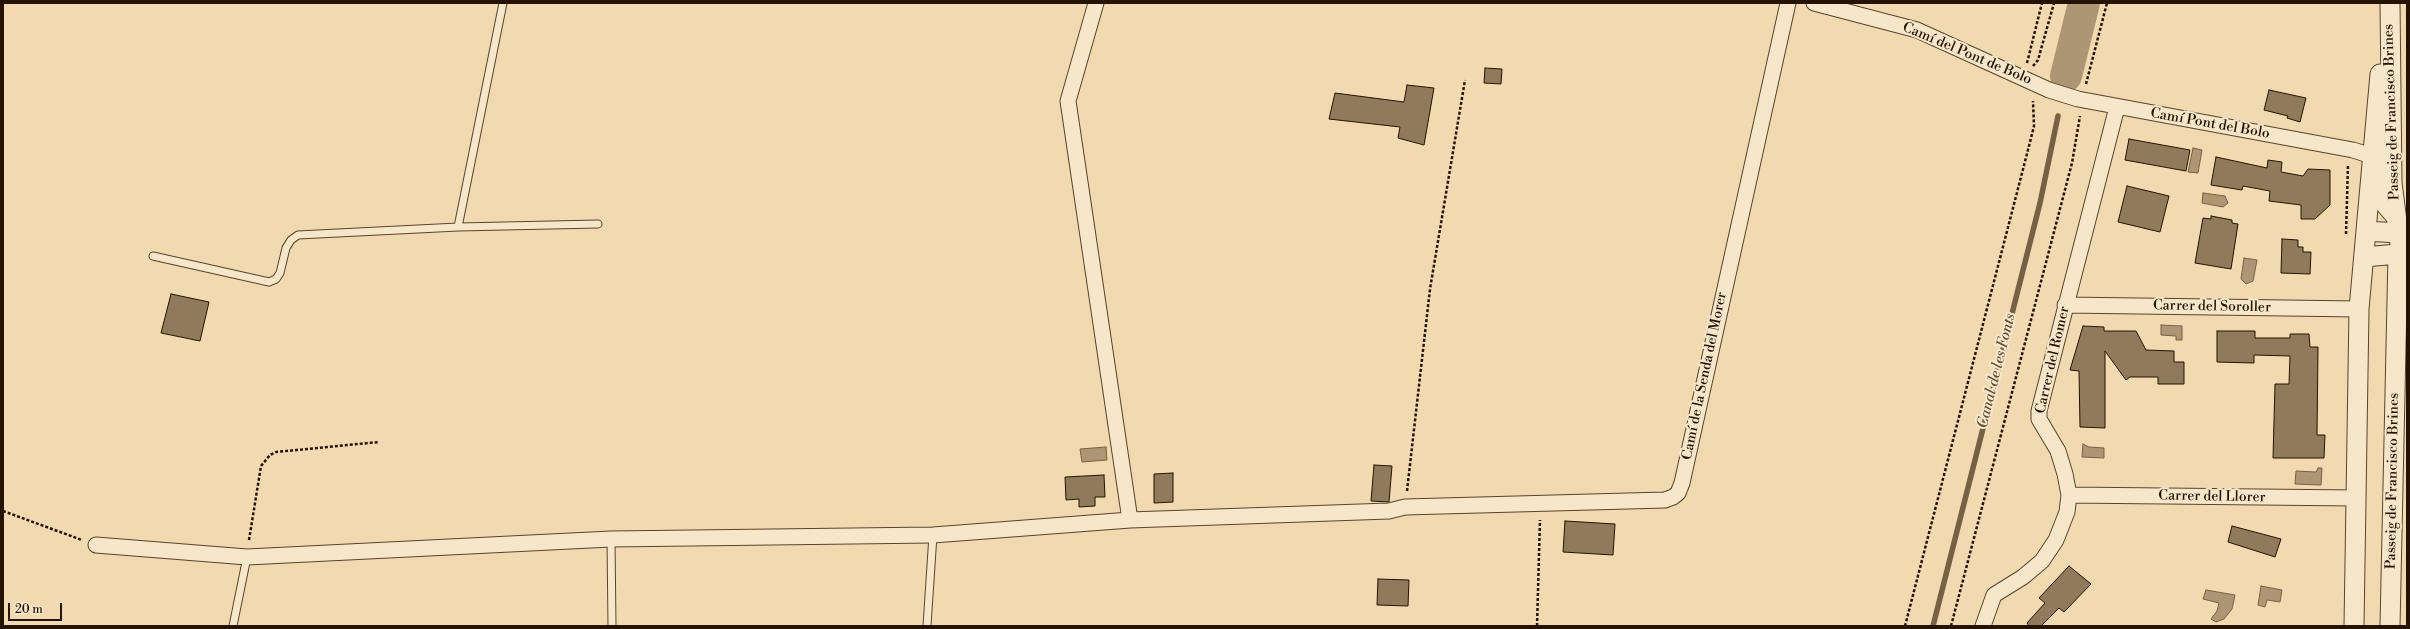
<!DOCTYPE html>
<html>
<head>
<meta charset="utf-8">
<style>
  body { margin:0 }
  #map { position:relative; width:2410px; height:629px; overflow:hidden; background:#f1daaf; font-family:"Libre Bodoni",serif }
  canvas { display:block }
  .frame { position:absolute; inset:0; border:4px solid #251200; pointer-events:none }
  .scale { position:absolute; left:8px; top:603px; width:54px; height:18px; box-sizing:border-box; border:2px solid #251200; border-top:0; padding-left:5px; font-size:12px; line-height:14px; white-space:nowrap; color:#251200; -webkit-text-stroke:3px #f6e7cb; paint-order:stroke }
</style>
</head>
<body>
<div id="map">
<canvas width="2410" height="629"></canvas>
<div class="frame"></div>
<div class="scale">20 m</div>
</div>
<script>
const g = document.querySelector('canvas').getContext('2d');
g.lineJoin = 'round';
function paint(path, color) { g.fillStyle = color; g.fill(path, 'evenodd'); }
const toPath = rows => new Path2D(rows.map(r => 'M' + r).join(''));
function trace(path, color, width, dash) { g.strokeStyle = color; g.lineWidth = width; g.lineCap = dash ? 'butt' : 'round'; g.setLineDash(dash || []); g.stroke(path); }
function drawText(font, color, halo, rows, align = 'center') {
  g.font = font + ' "Libre Bodoni",serif'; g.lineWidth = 4; g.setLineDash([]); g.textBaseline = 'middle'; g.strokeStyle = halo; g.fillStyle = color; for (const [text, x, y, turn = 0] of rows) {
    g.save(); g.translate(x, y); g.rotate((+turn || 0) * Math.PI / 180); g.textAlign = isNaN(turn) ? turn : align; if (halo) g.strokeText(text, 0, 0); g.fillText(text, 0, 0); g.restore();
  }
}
const water = toPath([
  [2193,148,2202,150,2198,173,2188,172,2193,148],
  [2203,193,2225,196,2228,203,2223,207,2202,203,2203,193],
  [2244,258,2257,260,2253,281,2246,284,2241,279,2244,258],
  [2161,325,2182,326,2182,340,2176,340,2176,336,2161,335,2161,325],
  [2083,444,2089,447,2104,448,2104,458,2082,457,2083,444],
  [1106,447,1107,460,1082,462,1080,449,1106,447],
  [2318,468,2322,468,2321,485,2295,484,2296,471,2316,472,2318,468],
  [2261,586,2282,590,2280,602,2267,600,2265,607,2258,605,2261,586],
  [2206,590,2235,595,2232,609,2224,619,2216,622,2211,619,2217,611,2219,603,2203,599,2206,590]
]);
paint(water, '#ac9674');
trace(water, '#766146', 1);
trace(toPath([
  [1933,626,2040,203,2058,116]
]), '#766146', 5.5);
trace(toPath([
  [2066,76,2084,3]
]), '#ac9674', 32);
const building = toPath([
  [1485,68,1502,69,1501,84,1484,83,1485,68],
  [1407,85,1434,88,1424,145,1398,138,1400,127,1329,119,1335,93,1404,102,1407,85],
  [2269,90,2306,98,2300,122,2287,118,2288,116,2264,110,2269,90],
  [2129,139,2190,150,2186,171,2125,160,2129,139],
  [2216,157,2267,168,2268,160,2282,162,2281,172,2303,176,2308,169,2330,170,2330,205,2315,219,2301,219,2301,205,2269,201,2270,191,2243,186,2242,190,2211,185,2216,157],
  [2127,186,2169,196,2160,232,2118,222,2127,186],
  [2211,216,2232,220,2232,223,2238,224,2231,269,2195,263,2203,218,2211,219,2211,216],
  [2282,239,2298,240,2298,247,2303,247,2303,252,2311,252,2310,274,2281,273,2282,239],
  [171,294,209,302,200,341,161,333,171,294],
  [2083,326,2104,327,2104,331,2136,331,2146,350,2174,351,2174,362,2184,362,2184,384,2158,384,2158,377,2130,377,2126,380,2105,351,2105,428,2080,427,2079,371,2070,370,2083,326],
  [2217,331,2255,331,2255,338,2290,338,2290,334,2309,334,2310,347,2318,347,2317,435,2325,435,2324,458,2273,458,2275,384,2289,384,2290,356,2254,355,2254,363,2217,362,2217,331],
  [1374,465,1392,466,1389,502,1371,501,1374,465],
  [1173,473,1173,502,1154,503,1154,474,1173,473],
  [1104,475,1105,497,1095,497,1095,506,1079,507,1079,499,1066,500,1065,477,1104,475],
  [1565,521,1615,524,1613,555,1563,552,1565,521],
  [2232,526,2281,539,2275,557,2228,542,2232,526],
  [2069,566,2091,584,2064,612,2059,608,2041,626,2029,626,2027,623,2045,603,2039,598,2069,566],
  [1378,579,1409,580,1408,606,1377,605,1378,579]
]);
paint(building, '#8f7a5b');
trace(building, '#251200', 1);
const service = toPath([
  [458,227,598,224],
  [153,256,269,282,276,279,280,273,286,248,291,240,298,235,458,227,503,3],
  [611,539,612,626],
  [233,626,247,557],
  [927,626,933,535]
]);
const minor = toPath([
  [1096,3,1068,101,1130,520],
  [1814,3,1917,30,2049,90,2078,99,2353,150,2372,156,2385,167,2383,192,2384,206,2397,221],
  [2065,305,2359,309],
  [2069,495,2355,498],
  [96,545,247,557,611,539,933,535,1130,520,1389,511,1405,507,1665,500,1673,497,1678,493,1682,483,1788,3],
  [1983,626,1994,595,2023,577,2042,561,2056,540,2067,512,2069,495,2065,474,2058,451,2039,419,2039,411,2117,107]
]);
const tertiary = toPath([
  [2390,3,2392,183,2401,252,2398,254,2390,626],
  [2366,231,2399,233],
  [2364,257,2398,254],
  [2354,626,2359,309,2380,74]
]);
trace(service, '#58442c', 9);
trace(minor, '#58442c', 17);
trace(tertiary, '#58442c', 21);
trace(toPath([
  [2027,63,2042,3],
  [2033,66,2038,60,2054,3],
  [2086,84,2107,3],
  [2346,234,2348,165],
  [1407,491,1430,289,1465,80],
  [3,511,82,540],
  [249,540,261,466,270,455,276,452,379,442],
  [1537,626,1540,520],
  [1905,626,2029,146,2034,126,2033,101],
  [1951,626,2072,163,2080,116]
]), '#251200', 2.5, [3, 2]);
trace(service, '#f6e7cb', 7);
trace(minor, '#f6e7cb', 15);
trace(tertiary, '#f6e7cb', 19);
drawText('14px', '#251200', '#f6e7cb', [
  ["Camí del Pont de Bolo",1967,54,23],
  ["Passeig de Francisco Brines",2392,112,-92],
  ["Camí Pont del Bolo",2210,124,10],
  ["Carrer del Soroller",2212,307,1],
  ["Carrer del Romer",2053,360,-77],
  ["Camí de la Senda del Morer",1705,376,-78],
  ["Passeig de Francisco Brines",2393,481,-89],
  ["Carrer del Llorer",2212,497,1]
]);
drawText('italic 15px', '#624d34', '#f6e7cb', [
  ["Canal de les Fonts",1997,371,-76]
]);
</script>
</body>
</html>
